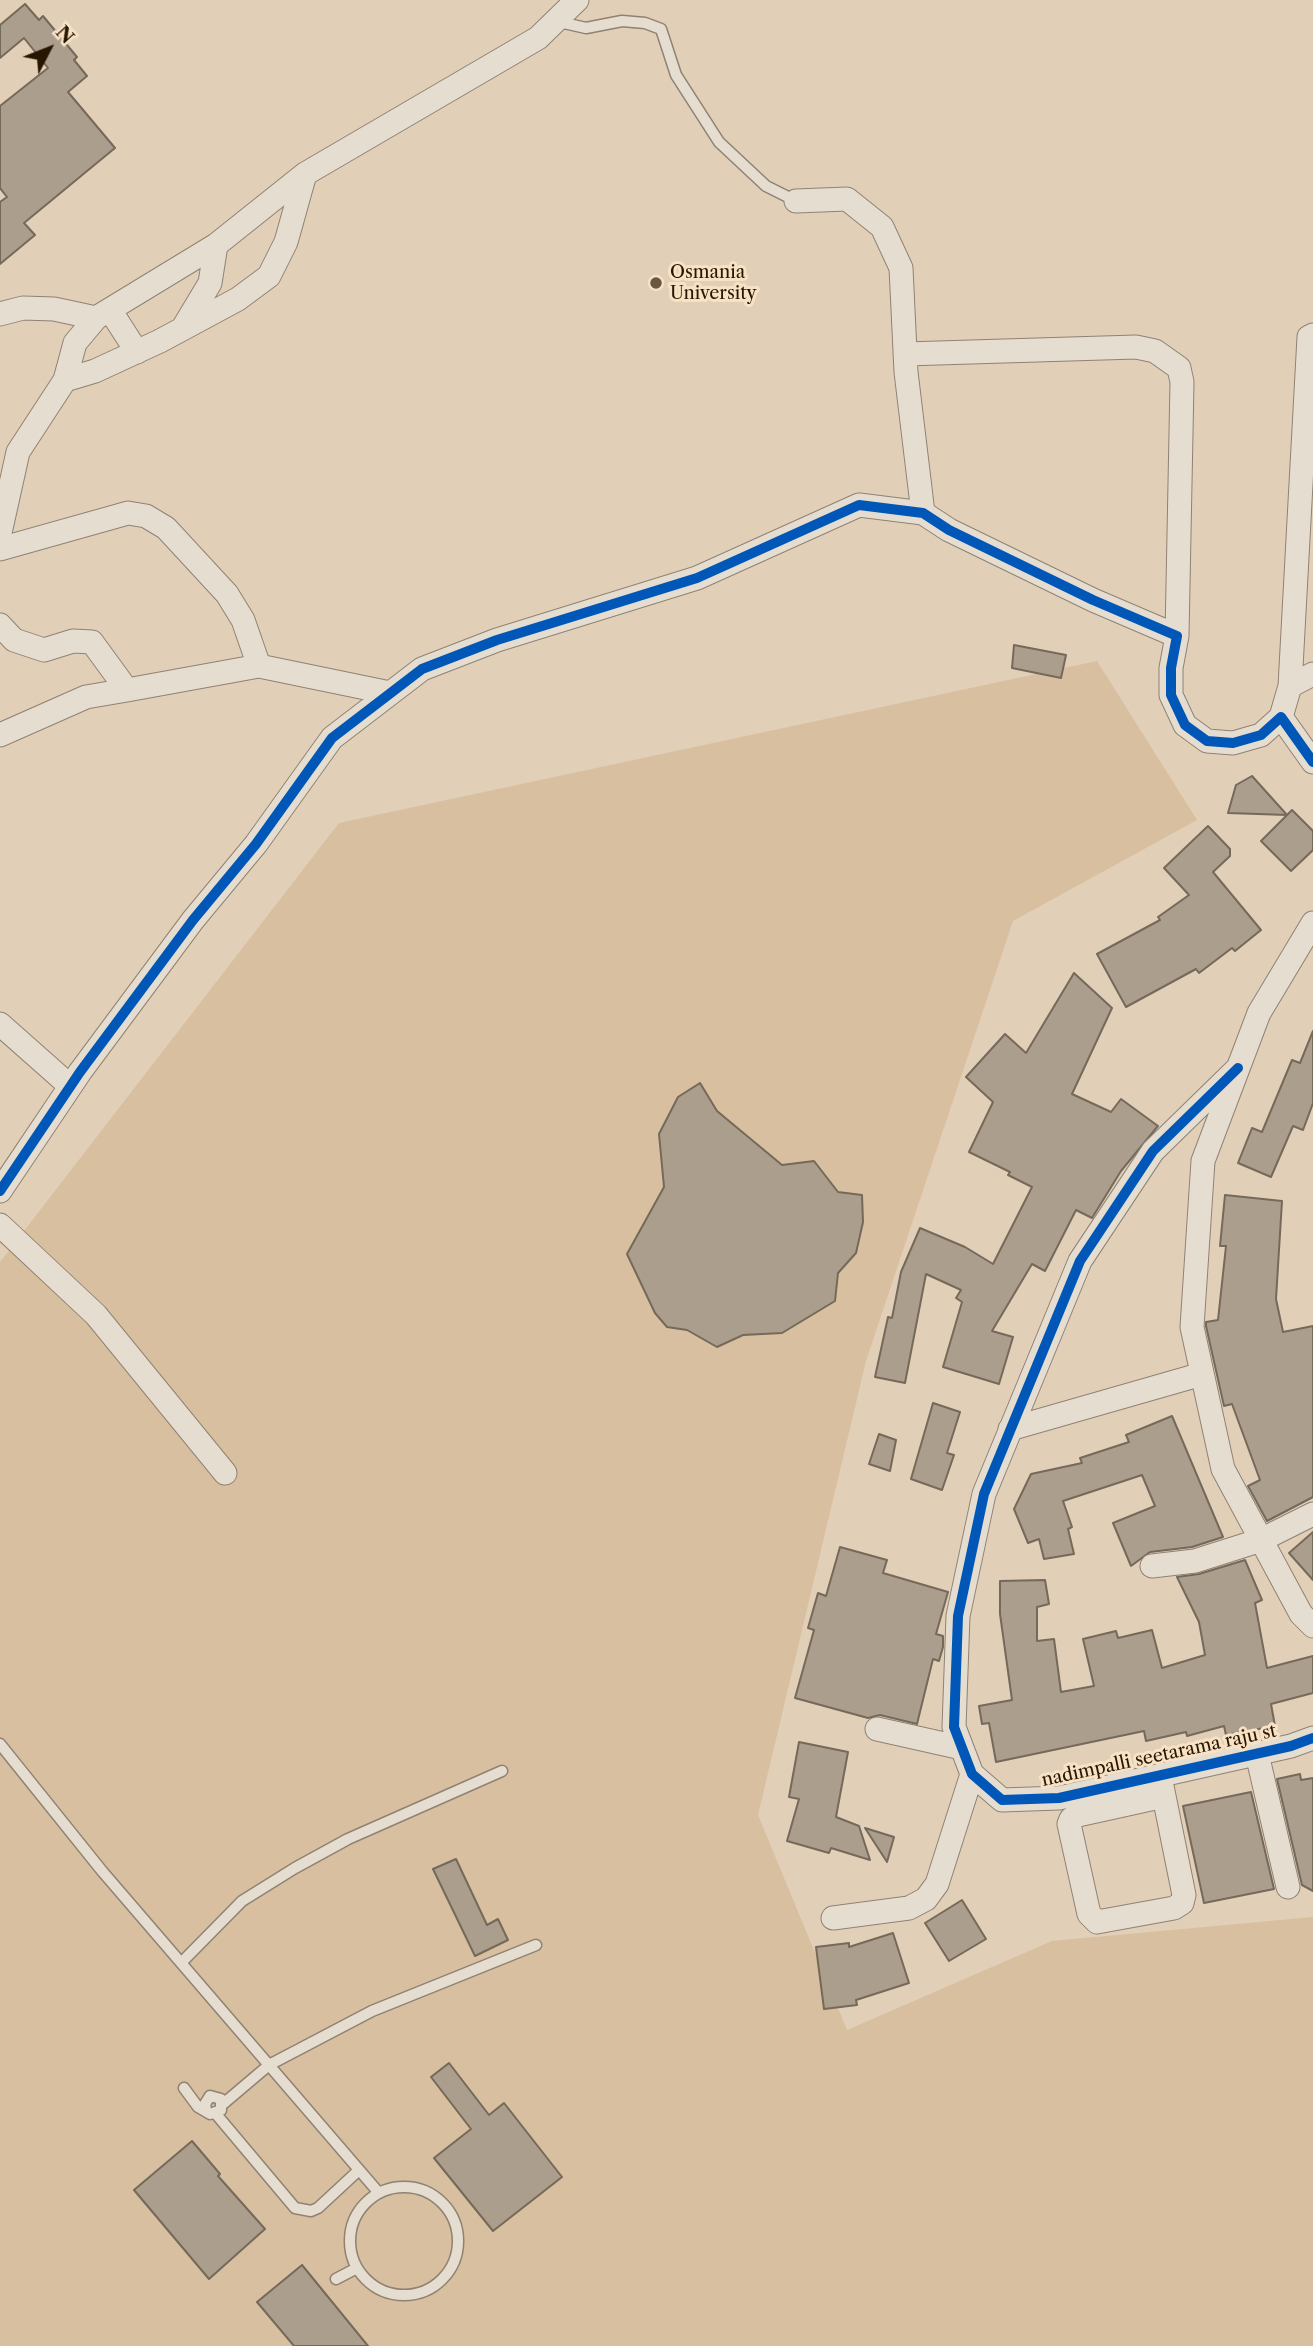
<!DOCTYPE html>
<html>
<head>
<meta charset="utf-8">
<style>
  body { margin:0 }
  #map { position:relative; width:1313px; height:2346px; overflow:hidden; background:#e2cfb8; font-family:"Libre Caslon Text",serif }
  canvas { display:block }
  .north { position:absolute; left:14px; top:14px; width:70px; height:70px; -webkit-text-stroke:5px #f7e2c5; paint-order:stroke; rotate:48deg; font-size:19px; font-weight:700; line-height:28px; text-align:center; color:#281601 }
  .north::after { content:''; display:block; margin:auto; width:24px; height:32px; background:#281601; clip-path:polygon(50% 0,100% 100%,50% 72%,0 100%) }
</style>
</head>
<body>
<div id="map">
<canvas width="1313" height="2346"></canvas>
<div class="north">N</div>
</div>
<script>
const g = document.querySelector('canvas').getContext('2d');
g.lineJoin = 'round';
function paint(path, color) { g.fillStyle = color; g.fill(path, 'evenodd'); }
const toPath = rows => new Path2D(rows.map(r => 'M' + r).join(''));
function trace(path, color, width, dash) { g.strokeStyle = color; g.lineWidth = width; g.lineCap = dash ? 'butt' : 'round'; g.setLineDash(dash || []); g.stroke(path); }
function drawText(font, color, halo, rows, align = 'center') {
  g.font = font + ' "Libre Caslon Text",serif'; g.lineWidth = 6; g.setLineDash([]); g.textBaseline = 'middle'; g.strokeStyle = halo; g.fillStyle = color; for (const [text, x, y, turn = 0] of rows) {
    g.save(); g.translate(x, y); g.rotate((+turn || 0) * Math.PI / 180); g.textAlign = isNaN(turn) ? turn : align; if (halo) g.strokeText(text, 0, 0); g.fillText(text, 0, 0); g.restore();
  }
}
paint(toPath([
  [1097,661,1197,820,1013,921,866,1361,758,1815,847,2030,1052,1941,1313,1917,1313,2346,0,2346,0,1262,339,823]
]), '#d8bf9f');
const building = toPath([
  [25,4,39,20,43,16,77,57,74,60,87,76,68,92,115,148,24,223,35,235,0,264,0,202,7,197,0,188,0,106,48,68,24,38,0,58,0,25,25,4],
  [1014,645,1066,655,1061,678,1012,668,1014,645],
  [1252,776,1287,815,1292,810,1313,831,1313,850,1291,871,1261,841,1287,815,1228,813,1236,785,1252,776],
  [1208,826,1230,849,1230,856,1213,872,1261,930,1235,951,1232,948,1199,973,1196,969,1126,1007,1097,954,1160,920,1158,917,1189,895,1164,868,1208,826],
  [1074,973,1112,1008,1072,1094,1111,1112,1121,1099,1158,1126,1121,1171,1092,1218,1076,1210,1045,1271,1032,1264,992,1331,1013,1337,999,1384,943,1367,962,1302,956,1298,961,1290,926,1274,905,1383,875,1377,888,1317,892,1318,901,1272,920,1228,965,1247,993,1264,1032,1187,1008,1175,1010,1172,969,1152,993,1102,966,1077,1005,1034,1026,1053,1074,973],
  [1313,1031,1313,1103,1303,1130,1293,1126,1271,1177,1238,1163,1252,1128,1262,1132,1292,1060,1300,1063,1313,1031],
  [700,1083,717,1111,782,1165,814,1161,838,1192,862,1195,863,1222,856,1253,838,1273,835,1301,782,1333,743,1335,717,1347,687,1330,667,1327,655,1313,627,1254,664,1187,659,1134,678,1097,700,1083],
  [1225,1195,1282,1201,1276,1299,1283,1332,1313,1326,1313,1497,1267,1521,1248,1486,1260,1480,1232,1404,1224,1406,1206,1326,1206,1322,1218,1320,1226,1246,1220,1246,1225,1195],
  [933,1403,960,1412,947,1453,954,1455,942,1490,911,1479,933,1403],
  [1172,1416,1223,1537,1192,1547,1150,1552,1131,1566,1113,1523,1155,1506,1142,1475,1063,1501,1072,1527,1068,1529,1074,1554,1044,1559,1039,1539,1028,1543,1014,1509,1031,1474,1082,1463,1080,1458,1129,1442,1126,1435,1172,1416],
  [879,1434,896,1440,890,1471,869,1464,879,1434],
  [1313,1532,1313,1580,1289,1553,1313,1532],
  [840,1547,887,1560,883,1573,948,1592,936,1634,943,1636,943,1647,939,1661,933,1659,917,1724,880,1715,868,1718,795,1698,814,1630,808,1628,818,1593,826,1596,840,1547],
  [1245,1560,1262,1600,1255,1603,1267,1668,1313,1656,1313,1693,1271,1704,1275,1726,1226,1735,1224,1726,1187,1736,1186,1732,1146,1741,1144,1731,996,1762,989,1723,982,1724,979,1706,1012,1700,1000,1614,1000,1581,1045,1580,1049,1604,1037,1607,1037,1641,1054,1639,1061,1692,1094,1686,1083,1639,1116,1631,1118,1638,1152,1630,1162,1668,1205,1655,1199,1622,1177,1577,1199,1574,1245,1560],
  [799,1742,848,1752,836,1817,859,1826,870,1860,831,1848,829,1853,787,1841,799,1799,789,1797,799,1742],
  [1300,1774,1301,1780,1313,1778,1313,1891,1302,1885,1277,1779,1300,1774],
  [1251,1792,1274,1889,1204,1903,1183,1806,1251,1792],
  [865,1828,894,1837,887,1862,865,1828],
  [456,1859,487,1925,498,1919,508,1940,475,1956,433,1869,456,1859],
  [962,1900,986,1939,949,1961,925,1923,962,1900],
  [893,1933,909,1983,856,2000,857,2005,824,2009,816,1947,849,1943,849,1947,893,1933],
  [449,2063,489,2115,504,2103,562,2177,493,2231,434,2158,471,2129,431,2077,449,2063],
  [192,2141,220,2174,218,2176,265,2229,209,2279,134,2190,192,2141],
  [302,2265,368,2346,294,2346,257,2302,302,2265]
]);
paint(building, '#ac9e8d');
trace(building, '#75695a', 2);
const lane = toPath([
  [555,21,586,28,622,21,645,23,661,29,676,75,719,142,766,186,796,201],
  [0,1744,102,1871,379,2193],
  [181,1963,242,1901,295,1868,348,1839,502,1771],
  [184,2088,198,2107,210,2114,221,2110,221,2099,210,2096,205,2104,206,2110],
  [223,2104,269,2065,372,2011,536,1945],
  [216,2114,295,2208,311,2211,318,2208,359,2170],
  '350 2241a54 54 0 1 1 108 0a54 54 0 1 1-108 0Z',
  [336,2279,357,2268]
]);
const street = toPath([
  [796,201,847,199,882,227,901,268,906,372,923,513],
  [110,310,137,352],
  [0,314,23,308,54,309,96,318,216,245,305,174,538,38,577,0],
  [183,328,210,283,216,245],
  [905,354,1136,347,1155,351,1179,368,1182,382,1177,636],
  [65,380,75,343,96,318],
  [0,533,18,452,65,380,95,371,160,341,238,299,269,276,286,242,305,174],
  [0,549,128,513,146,516,166,528,227,594,243,620,259,666,390,693],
  [0,625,14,640,44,650,73,641,92,642,127,690,86,697,0,735],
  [1290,686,1313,674],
  [127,690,259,666],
  [1281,717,1290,686,1309,337,1313,335],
  [1313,923,1259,1013,1203,1161,1192,1327,1223,1469,1301,1614,1313,1626],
  [0,1024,70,1086],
  [1238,1068,1153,1151,1080,1261,984,1494,958,1616,954,1727,972,1774,1002,1800,1059,1798,1291,1746,1313,1738],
  [0,1191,80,1072,193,920,256,844,332,738,422,669,497,640,697,578,859,505,923,513,949,530,1093,600,1177,636,1171,668,1171,695,1185,725,1207,741,1233,743,1261,735,1281,717,1313,762],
  [0,1225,96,1315,225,1473],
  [1010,1429,1202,1374],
  [1152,1566,1195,1561,1261,1540,1313,1514],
  [877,1729,962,1748],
  [1257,1754,1288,1887],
  [1160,1776,1164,1796,1184,1895,1182,1903,1174,1908,1097,1922,1089,1914,1069,1824,1071,1819,1078,1815,1164,1796],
  [833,1918,909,1908,926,1899,937,1884,972,1774]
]);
trace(lane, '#8f8273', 13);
trace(street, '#8f8273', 25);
trace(lane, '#e6ddd1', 10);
trace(street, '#e6ddd1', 23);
trace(toPath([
  [1238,1068,1153,1151,1080,1261,984,1494,958,1616,954,1727,972,1774,1002,1800,1059,1798,1291,1746,1313,1738],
  [0,1191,80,1072,193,920,256,844,332,738,422,669,497,640,697,578,859,505,923,513,949,530,1093,600,1177,636,1171,668,1171,695,1185,725,1207,741,1233,743,1261,735,1281,717,1313,762]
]), '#0057b8', 10);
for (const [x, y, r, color] of [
  [656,283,7,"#695741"]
]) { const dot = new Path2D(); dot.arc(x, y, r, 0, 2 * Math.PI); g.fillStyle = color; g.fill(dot); trace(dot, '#f7e2c5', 2.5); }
drawText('18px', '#281601', '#f7e2c5', [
  ["Osmania",670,273],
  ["University",670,294]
], 'left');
drawText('18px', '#281601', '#f7e2c5', [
  ["nadimpalli seetarama raju st",1159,1756,-12]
]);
</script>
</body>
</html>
